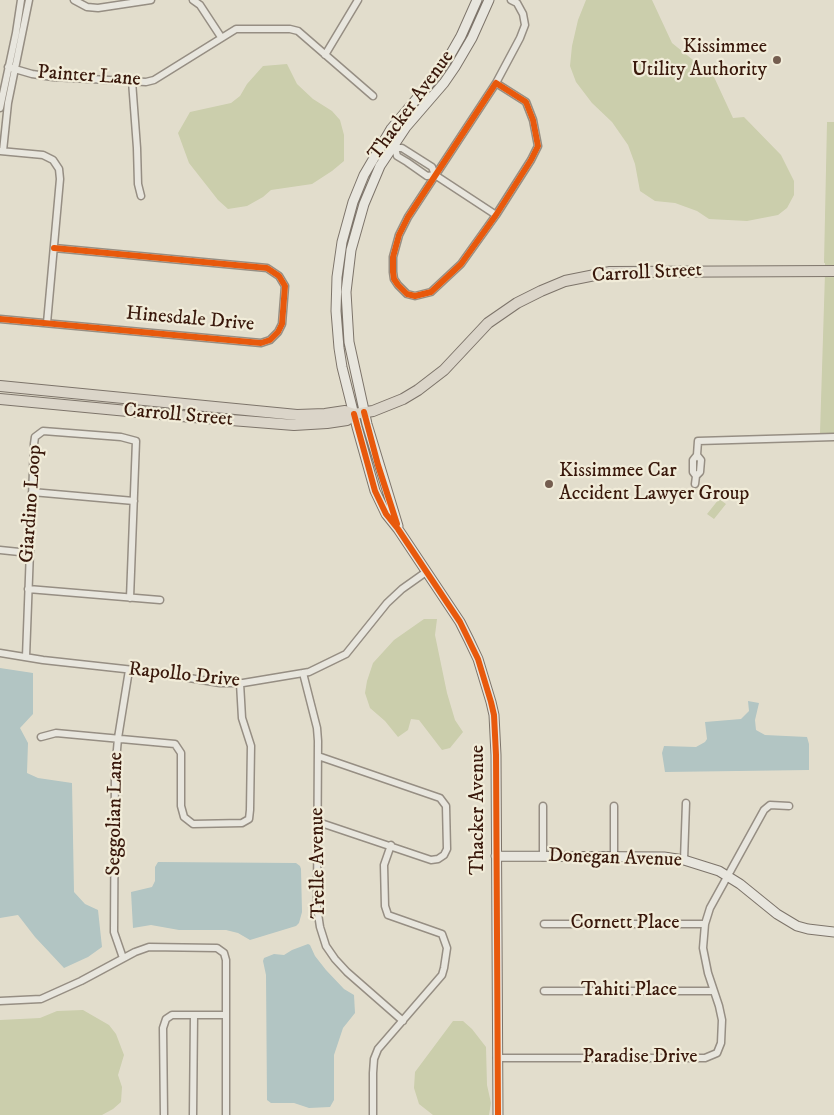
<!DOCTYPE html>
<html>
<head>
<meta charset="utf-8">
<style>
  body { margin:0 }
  canvas { display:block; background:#e2ddcc }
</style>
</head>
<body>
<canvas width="834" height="1115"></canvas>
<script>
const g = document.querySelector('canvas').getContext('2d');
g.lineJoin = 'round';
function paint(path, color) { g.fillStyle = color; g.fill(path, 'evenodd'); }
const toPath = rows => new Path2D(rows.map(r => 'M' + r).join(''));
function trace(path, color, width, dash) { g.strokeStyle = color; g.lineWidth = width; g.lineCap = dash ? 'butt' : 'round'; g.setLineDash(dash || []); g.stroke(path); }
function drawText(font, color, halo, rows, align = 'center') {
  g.font = font + ' "IM FELL DW Pica",serif'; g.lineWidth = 4.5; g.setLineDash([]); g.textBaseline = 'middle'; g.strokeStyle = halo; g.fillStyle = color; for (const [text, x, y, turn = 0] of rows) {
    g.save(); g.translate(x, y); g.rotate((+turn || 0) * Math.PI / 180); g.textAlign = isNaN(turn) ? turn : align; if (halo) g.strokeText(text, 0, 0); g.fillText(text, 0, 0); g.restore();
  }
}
paint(toPath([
  [586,0,652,0,672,43,714,77,733,118,744,117,781,155,794,181,794,195,787,208,778,215,747,221,709,219,697,211,675,203,655,201,640,191,635,164,628,145,612,122,592,103,576,82,570,66,572,46,578,20],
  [287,64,297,84,313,99,332,111,340,120,344,135,344,161,332,171,312,184,271,190,263,197,247,206,228,209,218,200,189,163,178,133,190,112,231,103,240,96,247,84,263,66],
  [827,122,834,122,834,267,825,267,825,263,824,263],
  [825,273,834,274,834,433,820,433],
  [719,499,726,504,714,519,707,514],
  [424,619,437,619,435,635,447,693,455,720,463,732,450,748,442,750,419,720,411,719,408,730,398,737,385,721,370,708,365,693,367,681,373,663,394,640],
  [83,1010,109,1025,116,1034,124,1055,118,1075,122,1087,121,1102,113,1109,102,1115,0,1115,0,1020,40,1018,57,1011],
  [453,1021,463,1021,472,1029,486,1047,487,1085,491,1103,489,1115,433,1115,419,1104,414,1088,415,1072]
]), '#cbceac');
paint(toPath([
  [0,668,33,673,33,714,20,728,28,743,27,773,38,778,72,783,74,892,85,904,98,910,102,947,88,957,64,968,35,937,18,915,0,918],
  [748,701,759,703,755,720,756,730,765,735,807,737,809,744,809,770,665,772,662,753,664,746,696,747,705,742,707,739,705,722,741,719,749,711],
  [158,862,296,863,300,866,301,869,302,912,299,923,296,926,250,940,238,933,226,930,179,930,151,925,133,928,131,892,152,887,155,881,155,867],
  [308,944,310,945,315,956,326,970,344,989,354,995,355,1013,343,1028,334,1055,334,1100,330,1107,309,1108,294,1103,271,1103,267,1100,266,975,263,961,264,958,274,954,284,955,292,950]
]), '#b2c5c3');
const street = toPath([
  [74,0,87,7,98,8,151,0],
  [193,0,200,5,221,37],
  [325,55,358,0],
  [8,67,32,74,53,77,146,82,154,80,236,29,290,29,298,31,373,96],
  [132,81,137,148,138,184,141,196],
  [496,83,526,102,533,120,538,146,531,160,496,215,461,264,431,292,415,296,407,294,398,285,394,279,393,272,393,257,399,235,408,217,496,83],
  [496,83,520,38,525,25,523,14,517,3,511,0],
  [0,108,16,33,21,0],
  [0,151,43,155,53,160,59,169,60,179,47,323],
  [3,151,8,103,29,0],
  [435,175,427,176,407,162,397,156,395,148,402,148,432,167,435,175,496,215],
  [0,319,261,343,270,340,278,332,282,324,285,286,279,276,267,268,54,248],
  [696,476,700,472,701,460,697,455,698,441,834,437],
  [695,484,696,476,693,472,693,460,697,455],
  [32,492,134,501],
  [0,550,29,553],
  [28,589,160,600],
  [0,653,43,660,152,672,220,683,243,683,309,672,346,654,387,603,402,589,426,572],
  [26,657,34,444,35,437,43,431,121,437,136,441,130,598],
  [303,673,317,728,318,741,317,907,320,927,326,946,335,959,347,972,403,1021],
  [41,737,56,733,175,744,181,753,181,806,184,817,193,824,242,823,249,819,250,810,251,746,242,718,240,683],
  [543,806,543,857],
  [318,822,431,860,438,859,444,855,447,849,446,806,440,798,318,756],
  [614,857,614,806],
  [684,860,686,803],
  [544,924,705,924],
  [123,958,114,932,115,773,118,738,129,670],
  [544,991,713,991],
  [0,1001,41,999,81,981,135,952,149,947,217,948,224,953,226,960,226,1115],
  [497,1058,705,1058,717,1053,721,1043,722,1020,719,1006,708,973,703,948,705,924,710,908,764,810,770,805,789,806],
  [164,1115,163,1028,166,1019,172,1015,225,1015],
  [193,1115,194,1015],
  [373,1115,373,1073,374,1059,378,1049,442,975,444,968,447,948,442,934,388,915,385,906,384,865,391,845]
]);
const secondary = toPath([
  [477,0,461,36,449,57,429,84,391,129,364,175,353,202,342,242,337,277,336,311,339,348,342,367,357,427,375,491,386,514,398,529,460,622,469,640,478,659,491,702,494,715,496,755,498,1115],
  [398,526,367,424,349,342,346,292,351,250,364,204,380,166,406,127,444,83,455,67,472,38,489,0],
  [496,856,664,857,684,860,719,871,740,884,777,914,797,926,808,929,834,932]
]);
const primary = toPath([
  [0,386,297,415,325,414,345,411,354,414,373,411,403,399,418,390,444,370,488,323,517,303,541,291,565,281,610,272,834,271],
  [0,399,181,416,294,425,327,423,347,420,354,414]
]);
trace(street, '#968e83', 9);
trace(secondary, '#7d746a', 11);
trace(primary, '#7d746a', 12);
trace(street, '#e8e6de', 6);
trace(secondary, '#e8e6de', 9);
trace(primary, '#dbd5c9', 10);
trace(toPath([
  [496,83,526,102,533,120,538,146,531,160,496,215,461,264,431,292,415,296,407,294,398,285,394,279,393,272,393,257,399,235,408,217,496,83],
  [0,319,261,343,270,340,278,332,282,324,285,286,279,276,267,268,54,248],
  [364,412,378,465,397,524],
  [354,414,375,491,386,514,398,529,460,622,478,659,491,702,494,715,496,755,498,1115]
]), '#e8590c', 6);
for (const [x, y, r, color] of [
  [777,60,5,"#745d4f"],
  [549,484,5,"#745d4f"]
]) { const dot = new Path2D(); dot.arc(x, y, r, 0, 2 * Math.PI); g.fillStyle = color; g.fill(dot); trace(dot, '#f1ecd9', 2); }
drawText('20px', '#39180b', '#f1ecd9', [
  ["Kissimmee",767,48],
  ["Utility Authority",767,71],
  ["Kissimmee Car",559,472,"left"],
  ["Accident Lawyer Group",559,495,"left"]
], 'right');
drawText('20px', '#39180b', '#f1ecd9', [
  ["Painter Lane",89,77,4],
  ["Thacker Avenue",412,106,-54],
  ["Carroll Street",647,274,-3],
  ["Hinesdale Drive",190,320,5],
  ["Carroll Street",178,416,5],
  ["Giardino Loop",32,504,-86],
  ["Rapollo Drive",184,676,6],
  ["Thacker Avenue",479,810,-90],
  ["Seggolian Lane",116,814,-89],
  ["Donegan Avenue",615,859,2],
  ["Trelle Avenue",319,863,-91],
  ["Cornett Place",625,924],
  ["Tahiti Place",629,991],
  ["Paradise Drive",640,1058]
]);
</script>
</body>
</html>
